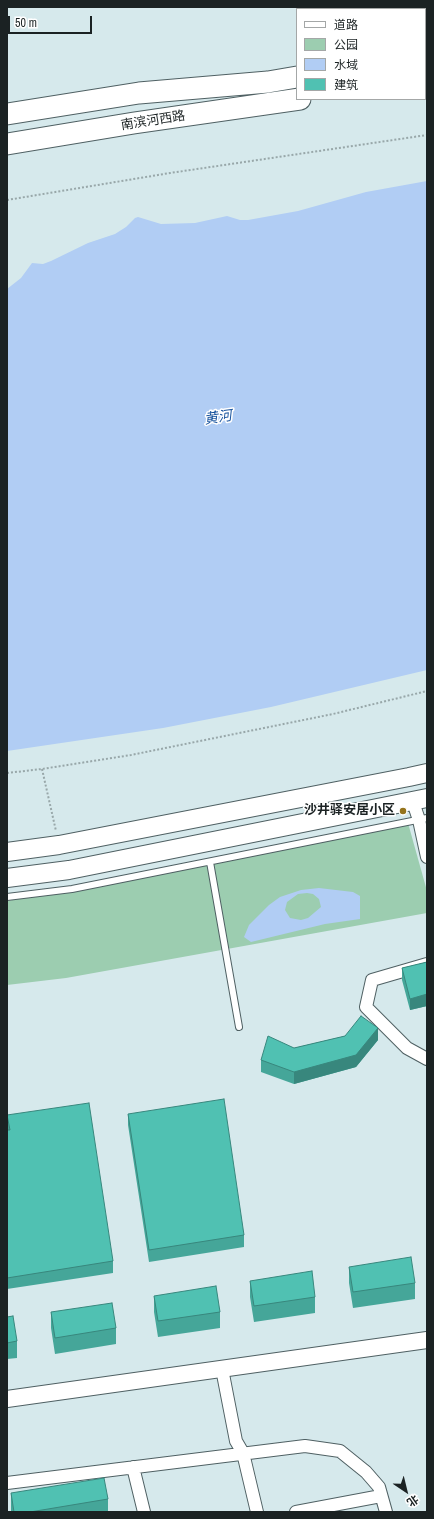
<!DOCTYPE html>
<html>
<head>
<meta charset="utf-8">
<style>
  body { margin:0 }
  #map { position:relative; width:434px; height:1519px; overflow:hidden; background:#d6e9ec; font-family:"Archivo Narrow","Noto Sans SC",sans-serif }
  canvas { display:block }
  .frame { position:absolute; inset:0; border:8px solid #1b2223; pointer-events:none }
  .legend { position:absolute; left:296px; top:8px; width:130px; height:92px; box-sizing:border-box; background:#fff; border:1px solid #a4a7a7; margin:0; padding:5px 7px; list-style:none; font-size:12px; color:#1b2223 }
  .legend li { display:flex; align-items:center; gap:8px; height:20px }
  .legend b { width:20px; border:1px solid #a4a7a7 }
  .north { position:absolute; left:386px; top:1471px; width:40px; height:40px; -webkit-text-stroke:3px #fff; paint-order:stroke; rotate:145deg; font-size:11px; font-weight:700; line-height:16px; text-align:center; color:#1b2223 }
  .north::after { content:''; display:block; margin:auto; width:14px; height:18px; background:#1b2223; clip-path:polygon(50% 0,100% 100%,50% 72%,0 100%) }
  .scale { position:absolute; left:8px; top:16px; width:84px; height:18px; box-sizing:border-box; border:2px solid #1b2223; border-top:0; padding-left:5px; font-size:12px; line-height:14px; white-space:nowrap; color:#1b2223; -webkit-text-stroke:3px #fff; paint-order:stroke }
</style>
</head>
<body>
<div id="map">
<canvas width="434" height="1519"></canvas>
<div class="frame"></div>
<ul class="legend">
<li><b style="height:5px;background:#fff"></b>道路</li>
<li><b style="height:11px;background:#9ccdb0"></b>公园</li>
<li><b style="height:11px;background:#b1cdf4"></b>水域</li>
<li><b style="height:11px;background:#50c1b2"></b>建筑</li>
</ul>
<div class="north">北</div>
<div class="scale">50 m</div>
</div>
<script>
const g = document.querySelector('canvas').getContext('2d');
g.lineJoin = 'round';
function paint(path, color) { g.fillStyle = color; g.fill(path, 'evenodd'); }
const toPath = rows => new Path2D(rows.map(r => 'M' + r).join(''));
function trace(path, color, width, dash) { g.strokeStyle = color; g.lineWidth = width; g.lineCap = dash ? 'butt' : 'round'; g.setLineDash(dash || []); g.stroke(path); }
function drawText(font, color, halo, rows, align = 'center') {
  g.font = font + ' "Archivo Narrow","Noto Sans SC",sans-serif'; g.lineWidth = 3; g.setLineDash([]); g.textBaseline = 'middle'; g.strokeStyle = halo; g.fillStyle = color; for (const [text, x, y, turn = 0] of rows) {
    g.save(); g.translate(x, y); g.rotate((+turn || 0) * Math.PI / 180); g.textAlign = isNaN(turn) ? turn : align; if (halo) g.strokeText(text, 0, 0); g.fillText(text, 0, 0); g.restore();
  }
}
paint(toPath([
  [408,823,427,891,427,913,66,978,7,985,7,901]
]), '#9ccdb0');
paint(toPath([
  [427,181,427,670,271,707,163,728,7,751,7,289,21,278,32,263,43,264,51,261,88,243,115,234,126,227,135,218,138,217,161,224,195,223,227,216,240,220,248,220,298,211,366,192],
  [319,888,353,892,360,896,360,919,325,924,251,942,244,937,249,925,269,905,280,897,301,890],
  [307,893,313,894,319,899,321,907,308,918,301,920,290,918,285,910,287,902,298,894]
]), '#b1cdf4');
const lane = toPath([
  [210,862,239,1027],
  [7,897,72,889,427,818]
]);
const street = toPath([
  [413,802,419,820,427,857],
  [427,964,372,980,366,1007,407,1048,427,1059],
  [222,1369,236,1441,243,1453,257,1512],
  [133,1467,144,1512],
  [7,1483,305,1446,340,1451,366,1472,379,1487,386,1512],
  [296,1512,381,1496]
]);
const secondary = toPath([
  [7,1399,427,1340]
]);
const primary = toPath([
  [7,852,59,845,409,777,427,773],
  [7,878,69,870,427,798]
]);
const highway = toPath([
  [425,55,427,55],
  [425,81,427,80],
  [7,114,139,93,268,82,297,77],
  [7,144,134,123,300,99]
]);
trace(lane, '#4f6063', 8);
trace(street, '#4f6063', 14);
trace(secondary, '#4f6063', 18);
trace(primary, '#4f6063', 20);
trace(highway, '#4f6063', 23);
trace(toPath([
  [7,200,170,173,427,135],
  [42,769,56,831],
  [7,773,42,769,131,755,333,714,427,691]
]), '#98a7a9', 2, [2, 2]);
trace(lane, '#fff', 6);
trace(street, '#fff', 12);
trace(secondary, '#fff', 16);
trace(primary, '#fff', 18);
trace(highway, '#fff', 21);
paint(toPath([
  [427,962,427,1006,410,1010,402,980,402,968],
  [345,1036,378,1040,356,1067,294,1084,261,1072,261,1060,294,1048],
  [128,1114,244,1235,244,1247,149,1262,128,1125],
  [7,1115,113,1261,113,1273,7,1289],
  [349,1267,415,1283,415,1299,353,1308,349,1283],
  [250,1281,315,1297,315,1313,254,1322,250,1297],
  [154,1296,220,1312,220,1328,158,1337,154,1312],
  [51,1312,116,1328,116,1344,55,1354,51,1328],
  [7,1317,17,1341,17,1358,7,1359],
  [11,1493,108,1499,108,1512,11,1512]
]), '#45a699');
paint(toPath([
  [427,994,427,1006,410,1010,410,999],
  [378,1028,378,1040,356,1067,294,1084,294,1072]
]), '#38877d');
const building = toPath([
  [427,962,427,994,410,999,402,968,427,962],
  [361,1016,378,1028,356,1055,294,1072,261,1060,268,1036,294,1048,345,1036,361,1016],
  [224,1099,244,1235,149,1250,128,1114,224,1099],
  [89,1103,113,1261,7,1278,7,1130,10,1130,7,1115,89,1103],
  [411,1257,415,1283,353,1292,349,1267,411,1257],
  [312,1271,315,1297,254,1306,250,1281,312,1271],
  [216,1286,220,1312,158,1321,154,1296,216,1286],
  [112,1303,116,1328,55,1338,51,1312,112,1303],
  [13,1316,17,1341,7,1343,7,1317,13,1316],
  [104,1478,108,1499,30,1512,14,1512,11,1493,104,1478]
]);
paint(building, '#50c1b2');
trace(building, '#38877d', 1);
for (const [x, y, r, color] of [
  [403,811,4,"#95731b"]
]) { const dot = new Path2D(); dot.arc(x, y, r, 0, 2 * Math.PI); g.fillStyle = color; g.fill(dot); trace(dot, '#fff', 1.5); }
drawText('13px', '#1b2223', '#fff', [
  ["南滨河西路",153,121,-9]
]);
drawText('bold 13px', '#1b2223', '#fff', [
  ["沙井驿安居小区",395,811]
], 'right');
drawText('italic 14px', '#18539d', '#fff', [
  ["黄河",218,418,-8]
]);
</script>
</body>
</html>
